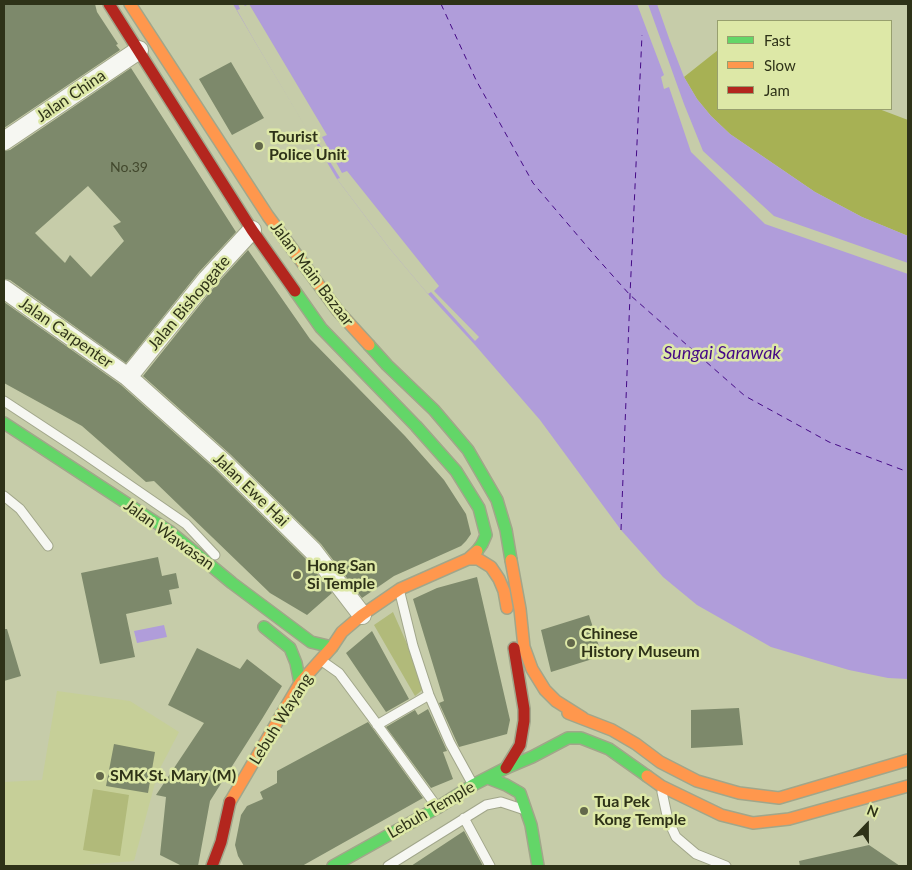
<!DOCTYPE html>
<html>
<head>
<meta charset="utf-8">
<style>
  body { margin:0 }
  #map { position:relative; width:912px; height:870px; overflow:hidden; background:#c6cca9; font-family:Lato,sans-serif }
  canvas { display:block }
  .frame { position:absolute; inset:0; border:5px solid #2e3218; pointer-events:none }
  .legend { position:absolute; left:717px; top:20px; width:175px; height:90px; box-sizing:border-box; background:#dde8a7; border:1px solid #979f6e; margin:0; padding:6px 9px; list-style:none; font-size:15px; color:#2e3218 }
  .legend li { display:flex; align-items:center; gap:10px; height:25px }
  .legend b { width:25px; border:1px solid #979f6e }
  .north { position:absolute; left:842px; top:800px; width:50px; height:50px; -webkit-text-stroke:4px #dde8a7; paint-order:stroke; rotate:22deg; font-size:14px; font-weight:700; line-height:20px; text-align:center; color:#2e3218 }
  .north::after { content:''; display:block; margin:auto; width:18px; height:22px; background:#2e3218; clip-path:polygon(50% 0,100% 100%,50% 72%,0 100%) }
</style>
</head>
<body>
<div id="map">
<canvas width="912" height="870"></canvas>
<div class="frame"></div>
<ul class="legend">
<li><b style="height:6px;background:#63d668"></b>Fast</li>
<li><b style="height:6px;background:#ff974d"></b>Slow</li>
<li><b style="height:6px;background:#b3261e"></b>Jam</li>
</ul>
<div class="north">N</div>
</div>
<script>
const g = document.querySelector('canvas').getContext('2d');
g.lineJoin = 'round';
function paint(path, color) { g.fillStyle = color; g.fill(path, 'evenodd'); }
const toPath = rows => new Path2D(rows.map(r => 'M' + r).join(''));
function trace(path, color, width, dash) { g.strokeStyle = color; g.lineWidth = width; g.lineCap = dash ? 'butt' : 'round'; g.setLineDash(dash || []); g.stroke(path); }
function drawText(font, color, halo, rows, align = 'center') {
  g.font = font + ' Lato,sans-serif'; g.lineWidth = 5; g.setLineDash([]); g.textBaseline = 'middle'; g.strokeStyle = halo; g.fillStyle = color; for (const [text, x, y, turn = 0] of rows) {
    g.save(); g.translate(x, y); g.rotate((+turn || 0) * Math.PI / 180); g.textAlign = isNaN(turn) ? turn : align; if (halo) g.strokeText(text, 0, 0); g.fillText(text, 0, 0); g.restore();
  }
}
paint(toPath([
  [57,691,130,701,179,732,158,772,134,861,67,866,4,866,4,782,42,780]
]), '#c6cf98');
paint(toPath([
  [393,612,426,687,415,696,374,625],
  [93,789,129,795,120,856,83,850]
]), '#b1ba7a');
paint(toPath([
  [718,50,718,109,879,109,908,120,908,236,862,217,815,192,730,134,711,116,697,99,684,77]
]), '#a7b154');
paint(toPath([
  [233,4,657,4,670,41,684,77,697,99,711,116,730,134,815,192,862,217,908,236,908,679,888,678,849,670,771,647,697,605,663,577,621,530,540,420,475,345,428,294,390,249,337,179,254,40],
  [164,625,167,637,137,643,134,631]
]), '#b09dda');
paint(toPath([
  [238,4,243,4,245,6,249,4,327,135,322,137,342,173,347,171,439,286,434,291,479,337,475,341,431,292,428,294,390,249,337,179,340,178,316,139,313,140,254,40,237,10,240,9],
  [637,4,648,4,684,104,703,151,774,216,908,263,908,274,765,224,691,152,669,87,664,89,661,77,664,75]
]), '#c6cca9');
trace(toPath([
  [441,4,476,80,533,183,596,257,630,295,745,396,829,442,908,472],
  [621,530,630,295,642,35]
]), '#450a86', 1, [6, 5]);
paint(toPath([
  [4,4,95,4,97,12,118,44,116,45,120,50,4,128],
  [231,62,264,118,232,135,199,79],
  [131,68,236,232,199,272,126,363,10,280,4,279,4,151,10,150],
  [88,186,121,222,113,226,124,241,91,277,70,255,65,263,35,233],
  [248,250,310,339,405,436,444,480,466,514,471,534,466,541,461,546,394,576,362,598,321,544,230,454,143,376,215,286],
  [4,302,121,385,216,470,305,558,332,593,307,615,270,593,154,481,146,482,82,426,4,383],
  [158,557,162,576,176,573,179,588,169,590,172,604,126,614,135,657,100,664,81,573],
  [477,577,510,720,507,734,459,747,439,703,444,701,413,599,437,588],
  [589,615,602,656,551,672,541,630],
  [4,629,7,629,21,676,4,681],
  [372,631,409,699,386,712,346,653],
  [197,648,240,669,247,659,282,686,262,719,210,801,198,866,182,866,160,855,166,797,156,795,204,723,168,705],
  [739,708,743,745,691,748,691,710],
  [428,709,447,751,443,752,453,779,431,788,386,727,415,710,418,715],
  [368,722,423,798,302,866,244,866,238,856,235,845,241,815,247,806,263,799,260,792,277,783,277,771],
  [114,744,155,752,148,793,106,786],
  [464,831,483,866,411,866],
  [869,845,900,866,800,866,799,861]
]), '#7d896b');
const lane = toPath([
  [4,401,77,449,186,524,215,555],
  [4,496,20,509,48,546],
  [400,593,413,646,429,695,450,743,472,783],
  [322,661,339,673,371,716,437,807],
  [377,725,429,695],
  [662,792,668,820,676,837,696,854,726,866],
  [464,818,490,866],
  [388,866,486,805,501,802,522,809]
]);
const street = toPath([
  [4,141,139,50],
  [4,289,128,377,223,462,313,551,362,615],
  [128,377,207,279,252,230]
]);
const fast = toPath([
  [295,291,321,328,416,426,456,471,479,508,486,535,482,544,477,551],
  [369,345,387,365,434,410,468,450,497,500,506,530,511,560],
  [4,423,169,531,232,583,311,642,332,647],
  [264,627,290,648,296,663,300,683],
  [488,778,506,785,520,793,531,825,538,866],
  [333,866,437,808,473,785,506,768,532,757,568,738,581,738,609,749,647,776]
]);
const slow = toPath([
  [130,4,268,216,338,311,369,345],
  [468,559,478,559,491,567,499,579,504,591,507,608],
  [511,560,520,609,524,647,532,669,545,690,556,701,583,718],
  [568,713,612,730,636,744,660,762,697,781,739,793,779,798,908,760],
  [647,776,661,786,721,815,753,823,789,819,908,786],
  [230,802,300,683,332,647,342,632,362,615,400,589,468,559,477,551]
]);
const jam = toPath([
  [109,4,252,230,295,291],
  [506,768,520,745,524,721,524,709,514,648],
  [212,866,221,842,230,802]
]);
trace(lane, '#a1a68a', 11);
trace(street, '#a1a68a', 20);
trace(fast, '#a1a68a', 14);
trace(slow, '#a1a68a', 14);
trace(jam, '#a1a68a', 14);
trace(lane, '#f6f7f2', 9);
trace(street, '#f6f7f2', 18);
trace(fast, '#63d668', 11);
trace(slow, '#ff974d', 11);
trace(jam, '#b3261e', 11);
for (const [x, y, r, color] of [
  [259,146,5,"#63684b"],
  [297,575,5,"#63684b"],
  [571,643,5,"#63684b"],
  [100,776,5,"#63684b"],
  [584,811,5,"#63684b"]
]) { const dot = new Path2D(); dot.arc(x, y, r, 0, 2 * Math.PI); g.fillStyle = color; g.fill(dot); trace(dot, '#dde8a7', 2); }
drawText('14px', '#42482d', null, [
  ["No.39",129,167]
]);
drawText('16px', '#2e3218', '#dde8a7', [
  ["Jalan China",71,96,-34],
  ["Jalan Main Bazaar",312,274,53],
  ["Jalan Bishopgate",189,303,-50],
  ["Jalan Carpenter",66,333,35],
  ["Jalan Ewe Hai",251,490,44],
  ["Jalan Wawasan",169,535,36],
  ["Lebuh Wayang",281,719,-58],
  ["Lebuh Temple",431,810,-30]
]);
drawText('bold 16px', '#2e3218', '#dde8a7', [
  ["Tourist",269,137],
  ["Police Unit",269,155],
  ["Hong San",307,566],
  ["Si Temple",307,584],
  ["Chinese",581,634],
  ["History Museum",581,652],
  ["SMK St. Mary (M)",110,776],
  ["Tua Pek",594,802],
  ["Kong Temple",594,820]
], 'left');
drawText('italic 18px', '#450a86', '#dde8a7', [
  ["Sungai Sarawak",722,353]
]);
</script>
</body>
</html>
